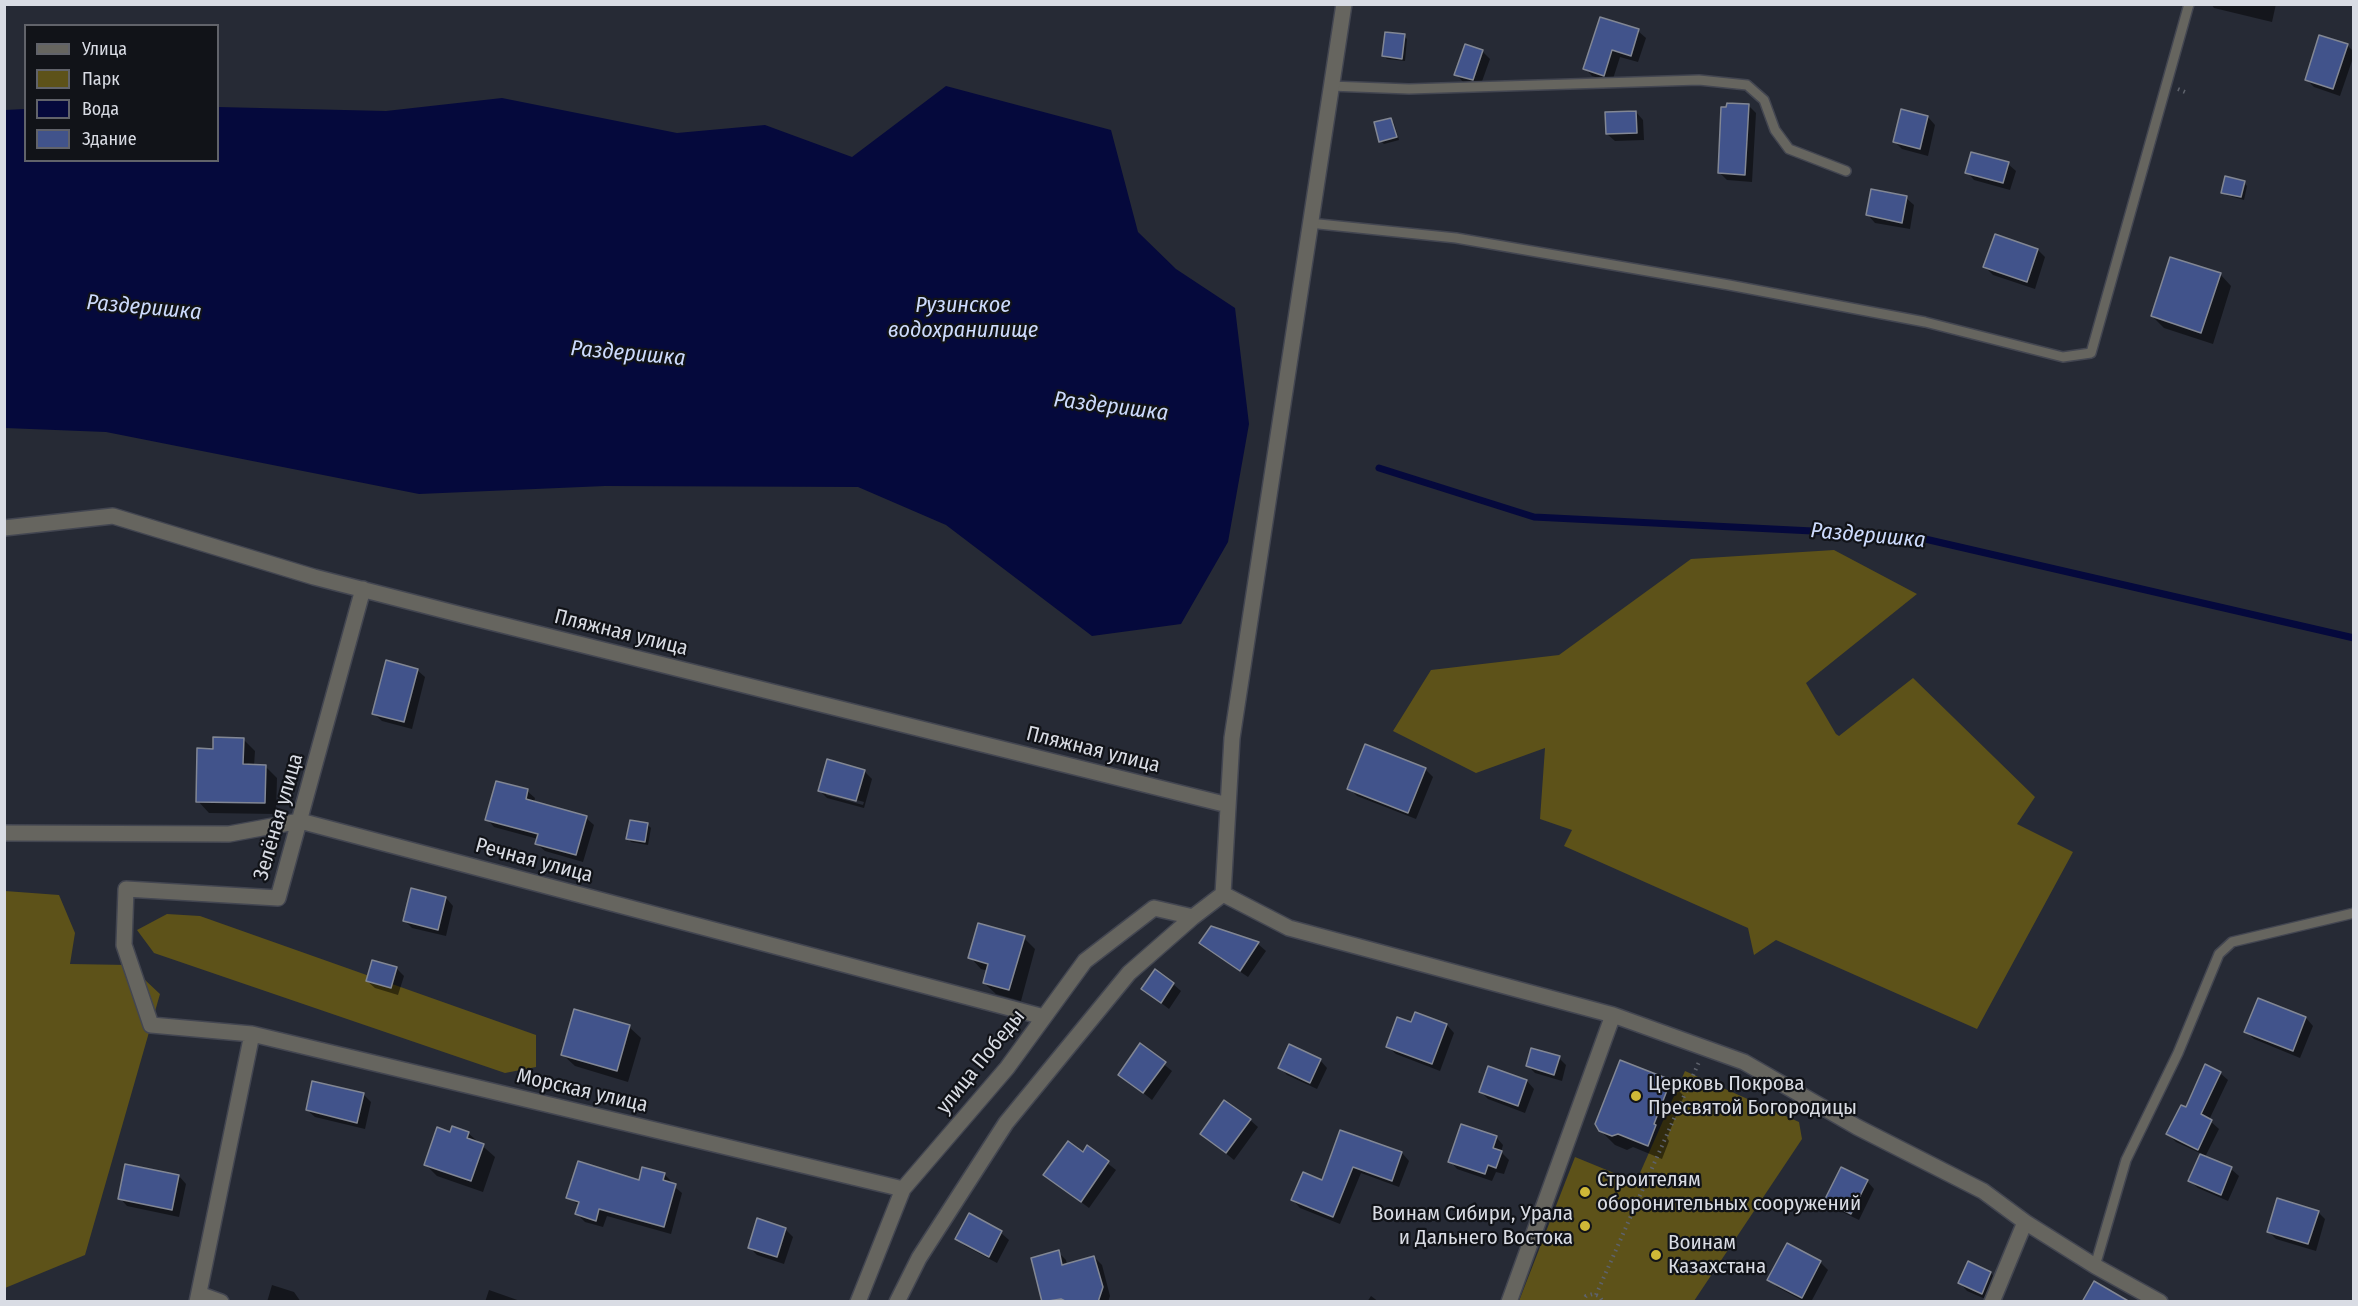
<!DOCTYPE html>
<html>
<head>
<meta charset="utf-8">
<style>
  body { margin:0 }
  #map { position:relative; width:2358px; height:1306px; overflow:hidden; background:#262a35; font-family:"Fira Sans Condensed",sans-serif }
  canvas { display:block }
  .frame { position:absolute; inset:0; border:6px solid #d9dce4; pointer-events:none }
  .legend { position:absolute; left:24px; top:24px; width:195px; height:138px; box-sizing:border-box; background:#111318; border:2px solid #61636a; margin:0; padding:8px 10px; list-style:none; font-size:18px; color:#d9dce4 }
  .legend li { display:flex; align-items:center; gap:12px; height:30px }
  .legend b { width:30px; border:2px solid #61636a }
</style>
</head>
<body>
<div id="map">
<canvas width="2358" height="1306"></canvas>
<div class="frame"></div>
<ul class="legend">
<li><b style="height:8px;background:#66655f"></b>Улица</li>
<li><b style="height:16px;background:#5d5219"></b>Парк</li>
<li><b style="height:16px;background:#05093c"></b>Вода</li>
<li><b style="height:16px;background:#41538b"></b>Здание</li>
</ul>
</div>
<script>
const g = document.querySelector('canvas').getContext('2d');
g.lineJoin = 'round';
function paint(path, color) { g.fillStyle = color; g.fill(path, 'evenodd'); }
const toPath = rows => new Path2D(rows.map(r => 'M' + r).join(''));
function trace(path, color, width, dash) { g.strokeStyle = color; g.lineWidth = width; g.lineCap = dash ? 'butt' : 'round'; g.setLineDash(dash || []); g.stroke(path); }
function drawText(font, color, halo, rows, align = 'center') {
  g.font = font + ' "Fira Sans Condensed",sans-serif'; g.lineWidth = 4.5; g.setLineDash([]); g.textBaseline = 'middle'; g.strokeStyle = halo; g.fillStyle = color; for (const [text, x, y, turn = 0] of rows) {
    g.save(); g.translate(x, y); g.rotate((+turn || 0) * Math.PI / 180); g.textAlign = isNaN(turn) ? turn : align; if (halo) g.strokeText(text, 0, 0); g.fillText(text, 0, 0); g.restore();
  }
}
paint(toPath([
  [1834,550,1917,594,1806,683,1836,734,1839,736,1913,678,2035,797,2017,824,2073,852,1977,1029,1776,940,1754,955,1748,928,1564,846,1572,830,1540,819,1545,748,1476,773,1393,731,1431,670,1559,655,1691,559],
  [5,891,59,895,75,933,70,964,129,965,160,994,85,1255,5,1288],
  [167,914,200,916,536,1035,536,1067,505,1073,154,953,137,930],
  [1685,1071,1799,1122,1802,1139,1694,1301,1519,1301,1575,1157,1636,1182]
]), '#5d5219');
paint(toPath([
  [946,86,1111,130,1138,232,1176,269,1235,308,1249,424,1228,542,1181,624,1092,636,946,525,858,487,605,486,419,494,106,432,5,428,5,110,25,109,26,160,218,160,218,107,386,111,502,98,677,133,765,125,852,157]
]), '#05093c');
paint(toPath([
  [2211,4,2276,4,2272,22,2214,8],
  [1638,31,1646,38,1638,62,1620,57,1612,82,1592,76,1585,68],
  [1404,36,1407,39,1405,61,1387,59,1384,56],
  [2347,45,2354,52,2354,55,2340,96,2314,87,2307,80],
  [1482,51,1490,59,1480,87,1463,82,1456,74],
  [1749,106,1756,113,1752,182,1727,180,1720,173],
  [1636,112,1643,120,1644,140,1615,141,1607,134],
  [1928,117,1935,125,1928,156,1902,149,1895,142],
  [1391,119,1394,123,1399,140,1384,144,1381,141],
  [2008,164,2016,171,2010,190,1974,180,1967,172],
  [2244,183,2247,186,2244,200,2226,195,2223,192],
  [1906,198,1914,205,1910,229,1875,223,1868,215],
  [2038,250,2045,257,2035,289,1993,275,1985,267],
  [2220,274,2231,286,2213,344,2164,328,2152,316],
  [417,670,425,677,412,729,382,721,374,714],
  [243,739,255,751,254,766,265,766,277,778,276,814,209,813,198,801,214,750],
  [1425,769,1433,777,1416,819,1357,796,1349,788],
  [864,771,872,779,864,808,827,798,819,790],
  [826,791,864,802,863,805,826,795],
  [527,791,535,798,534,803,586,818,594,825,583,862,545,851,537,844,538,839,494,827,487,819],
  [647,824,651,828,648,845,631,842,628,838],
  [412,890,446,898,453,906,446,936,412,928,404,920],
  [1212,927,1258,944,1266,951,1248,977,1208,950,1201,943],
  [1024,938,1035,949,1021,1001,996,994,984,983,988,971,981,969,970,957],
  [396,968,404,976,398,995,375,988,367,981],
  [1173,984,1181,991,1169,1009,1143,989],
  [1416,1014,1447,1025,1454,1033,1440,1071,1396,1054,1388,1047,1411,1024],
  [2306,1018,2313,1026,2300,1058,2254,1039,2246,1032],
  [629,1027,641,1038,628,1082,575,1066,563,1055],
  [1140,1045,1172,1071,1152,1100,1120,1074],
  [1559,1058,1566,1065,1562,1081,1535,1073,1527,1065],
  [1320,1060,1327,1068,1317,1089,1287,1075,1280,1067],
  [1489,1068,1527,1081,1534,1089,1525,1113,1488,1099,1481,1092],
  [2220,1073,2228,1080,2209,1120,2219,1129,2205,1157,2231,1169,2239,1176,2228,1201,2198,1188,2190,1181,2202,1154,2176,1142,2168,1134],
  [1670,1082,1684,1096,1667,1138,1669,1141,1662,1159,1633,1147,1627,1150,1615,1145,1601,1131],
  [364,1095,371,1102,365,1129,315,1117,307,1110],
  [1250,1120,1258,1127,1234,1160,1202,1134],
  [1341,1132,1402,1153,1409,1161,1399,1187,1361,1173,1340,1224,1300,1208,1293,1200,1323,1182],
  [468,1133,495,1157,483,1192,437,1176,425,1164,451,1134],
  [1496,1137,1503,1145,1501,1152,1509,1160,1504,1174,1496,1172,1492,1181,1457,1169,1450,1161],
  [1088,1148,1116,1170,1089,1208,1045,1175,1083,1154],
  [643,1169,665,1175,672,1182,671,1184,682,1193,671,1234,607,1216,603,1227,585,1222,577,1214,580,1206,568,1197,640,1182],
  [179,1176,186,1184,179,1217,127,1206,120,1198],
  [1867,1181,1874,1189,1859,1220,1834,1208,1826,1200],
  [2318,1212,2325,1219,2316,1251,2276,1239,2269,1232],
  [969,1215,1001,1233,1009,1240,997,1263,965,1246,957,1239],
  [785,1229,793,1237,784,1264,757,1255,749,1247],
  [1058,1252,1066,1260,1067,1265,1094,1257,1102,1265,1110,1296,1108,1302,1044,1302],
  [1820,1262,1828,1270,1811,1302,1805,1302,1777,1287,1769,1279],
  [1969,1263,1991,1273,1998,1281,1990,1301,1967,1291,1960,1283],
  [272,1285,294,1292,301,1302,267,1302],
  [489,1290,523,1302,485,1302],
  [1371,1296,1379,1302,1367,1302]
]), '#0007');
trace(toPath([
  [1379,468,1534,517,1912,536,2354,638]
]), '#05093c', 7);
const building = toPath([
  [1600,17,1639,29,1631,56,1612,50,1604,76,1583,69,1600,17],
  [1385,32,1405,34,1402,59,1382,56,1385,32],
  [2319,35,2348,44,2333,89,2305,80,2319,35],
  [1465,44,1483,50,1473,80,1454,75,1465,44],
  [1727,103,1749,104,1745,175,1718,173,1721,107,1726,107,1727,103],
  [1901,109,1928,116,1920,149,1893,142,1901,109],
  [1636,111,1637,133,1606,134,1605,112,1636,111],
  [1391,118,1397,137,1379,142,1374,122,1391,118],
  [1971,152,2009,162,2003,183,1965,173,1971,152],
  [2225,176,2245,181,2241,197,2221,193,2225,176],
  [1871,189,1907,196,1902,223,1866,215,1871,189],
  [1995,234,2038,249,2027,282,1983,267,1995,234],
  [2170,257,2221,273,2201,333,2151,316,2170,257],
  [386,660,418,669,404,722,372,714,386,660],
  [213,737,244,738,243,764,266,765,265,803,196,802,197,748,213,749,213,737],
  [1365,744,1426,768,1408,813,1347,789,1365,744],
  [827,759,865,770,856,801,818,791,827,759],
  [496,781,528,789,526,799,587,816,576,855,535,844,538,834,485,820,496,781],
  [630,820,648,823,645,842,626,839,630,820],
  [411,888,446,897,438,930,403,921,411,888],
  [978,923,1025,936,1009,990,983,983,988,964,968,958,978,923],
  [1211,926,1259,942,1240,971,1199,943,1211,926],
  [372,960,397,967,391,988,366,981,372,960],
  [1155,969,1174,983,1161,1003,1141,989,1155,969],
  [2258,998,2306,1017,2293,1051,2244,1032,2258,998],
  [574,1009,630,1025,617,1071,561,1055,574,1009],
  [1415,1012,1447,1024,1432,1064,1386,1047,1397,1017,1411,1022,1415,1012],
  [1140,1043,1166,1062,1143,1093,1118,1075,1140,1043],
  [1289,1044,1321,1059,1310,1083,1278,1068,1289,1044],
  [1531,1048,1560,1056,1554,1075,1526,1066,1531,1048],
  [1620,1060,1671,1080,1654,1124,1656,1125,1648,1146,1618,1134,1612,1136,1599,1131,1595,1124,1620,1060],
  [2205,1064,2221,1072,2201,1114,2212,1120,2198,1150,2166,1134,2181,1105,2186,1107,2205,1064],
  [1488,1066,1527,1080,1518,1106,1479,1092,1488,1066],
  [312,1081,364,1093,357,1123,306,1110,312,1081],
  [1224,1100,1251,1119,1226,1153,1200,1134,1224,1100],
  [1461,1124,1497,1136,1493,1148,1502,1151,1496,1168,1488,1165,1485,1174,1448,1162,1461,1124],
  [452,1126,469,1132,467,1138,484,1144,471,1181,424,1165,437,1127,450,1132,452,1126],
  [1340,1130,1402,1152,1392,1181,1353,1167,1333,1217,1291,1200,1303,1172,1322,1180,1340,1130],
  [1068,1141,1083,1152,1087,1145,1109,1161,1081,1202,1043,1175,1068,1141],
  [2200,1154,2232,1167,2221,1195,2188,1181,2200,1154],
  [578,1161,639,1180,642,1167,665,1173,663,1180,676,1184,664,1227,599,1209,596,1221,575,1214,579,1202,566,1198,578,1161],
  [125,1164,179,1175,172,1210,118,1199,125,1164],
  [1841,1167,1868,1180,1851,1214,1824,1201,1841,1167],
  [2277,1198,2319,1211,2308,1244,2267,1232,2277,1198],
  [969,1213,1002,1231,989,1257,955,1239,969,1213],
  [757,1218,786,1228,777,1257,748,1248,757,1218],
  [1787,1243,1821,1261,1802,1298,1767,1280,1787,1243],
  [1059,1250,1062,1265,1094,1256,1103,1287,1098,1302,1067,1302,1061,1299,1042,1302,1031,1258,1059,1250],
  [1968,1261,1991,1272,1982,1294,1958,1283,1968,1261],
  [2094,1281,2130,1302,2082,1302,2094,1281]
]);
paint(building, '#41538b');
trace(building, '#828794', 1.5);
const service = toPath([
  [1330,86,1409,89,1699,80,1747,85,1764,100,1775,130,1789,149,1846,171],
  [1309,223,1456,238,1729,285,1925,322,2063,357,2091,353,2189,4],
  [2095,1266,2126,1160,2178,1053,2219,954,2232,942,2354,913]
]);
const minor = toPath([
  [4,528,113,516,314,577,462,615,1228,805],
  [4,833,229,834,300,821,1044,1017],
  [1223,894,1289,928,1613,1015,1744,1062,1857,1127,1983,1191,2025,1222],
  [252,1034,903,1189],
  [199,1294,221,1302],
  [197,1302,252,1034,151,1025,124,945,126,889,278,898,363,589],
  [858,1302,903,1189,1007,1068,1085,961,1154,908,1193,917],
  [897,1302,919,1258,1006,1123,1129,973,1193,917,1223,894,1232,738,1344,4],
  [1509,1302,1613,1015],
  [1992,1302,2025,1222,2095,1266,2160,1302]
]);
trace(service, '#434651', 12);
trace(minor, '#434651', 18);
trace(toPath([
  [2178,89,2187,93],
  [1596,1295,1699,1062],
  [1582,1302,1586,1296,1593,1294,1599,1296,1603,1302]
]), '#5e626c', 4, [1.5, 4.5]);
trace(service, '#66655f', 9);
trace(minor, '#66655f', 15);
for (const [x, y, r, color] of [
  [1636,1096,6,"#cfb837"],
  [1585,1192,6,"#cfb837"],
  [1585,1226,6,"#cfb837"],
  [1656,1255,6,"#cfb837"]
]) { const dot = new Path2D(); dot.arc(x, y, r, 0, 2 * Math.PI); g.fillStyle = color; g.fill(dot); trace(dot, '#111318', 2); }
drawText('21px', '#d9dce4', '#111318', [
  ["Пляжная улица",621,633,14],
  ["Пляжная улица",1093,750,14],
  ["Зелёная улица",279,817,-74],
  ["Речная улица",534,861,15],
  ["улица Победы",981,1062,-51],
  ["Морская улица",582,1091,13]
]);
drawText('21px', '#d9dce4', '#111318', [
  ["Церковь Покрова",1648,1084],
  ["Пресвятой Богородицы",1648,1108],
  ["Строителям",1597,1180],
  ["оборонительных сооружений",1597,1204],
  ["Воинам Сибири, Урала",1573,1214,"right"],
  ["и Дальнего Востока",1573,1238,"right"],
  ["Воинам",1668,1243],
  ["Казахстана",1668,1267]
], 'left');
drawText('italic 22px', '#cddbfd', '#111318', [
  ["Рузинское",963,306],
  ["водохранилище",963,331],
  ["Раздеришка",144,308,5],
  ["Раздеришка",628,354,5],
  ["Раздеришка",1111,407,7],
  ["Раздеришка",1868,536,5]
]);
</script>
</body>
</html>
